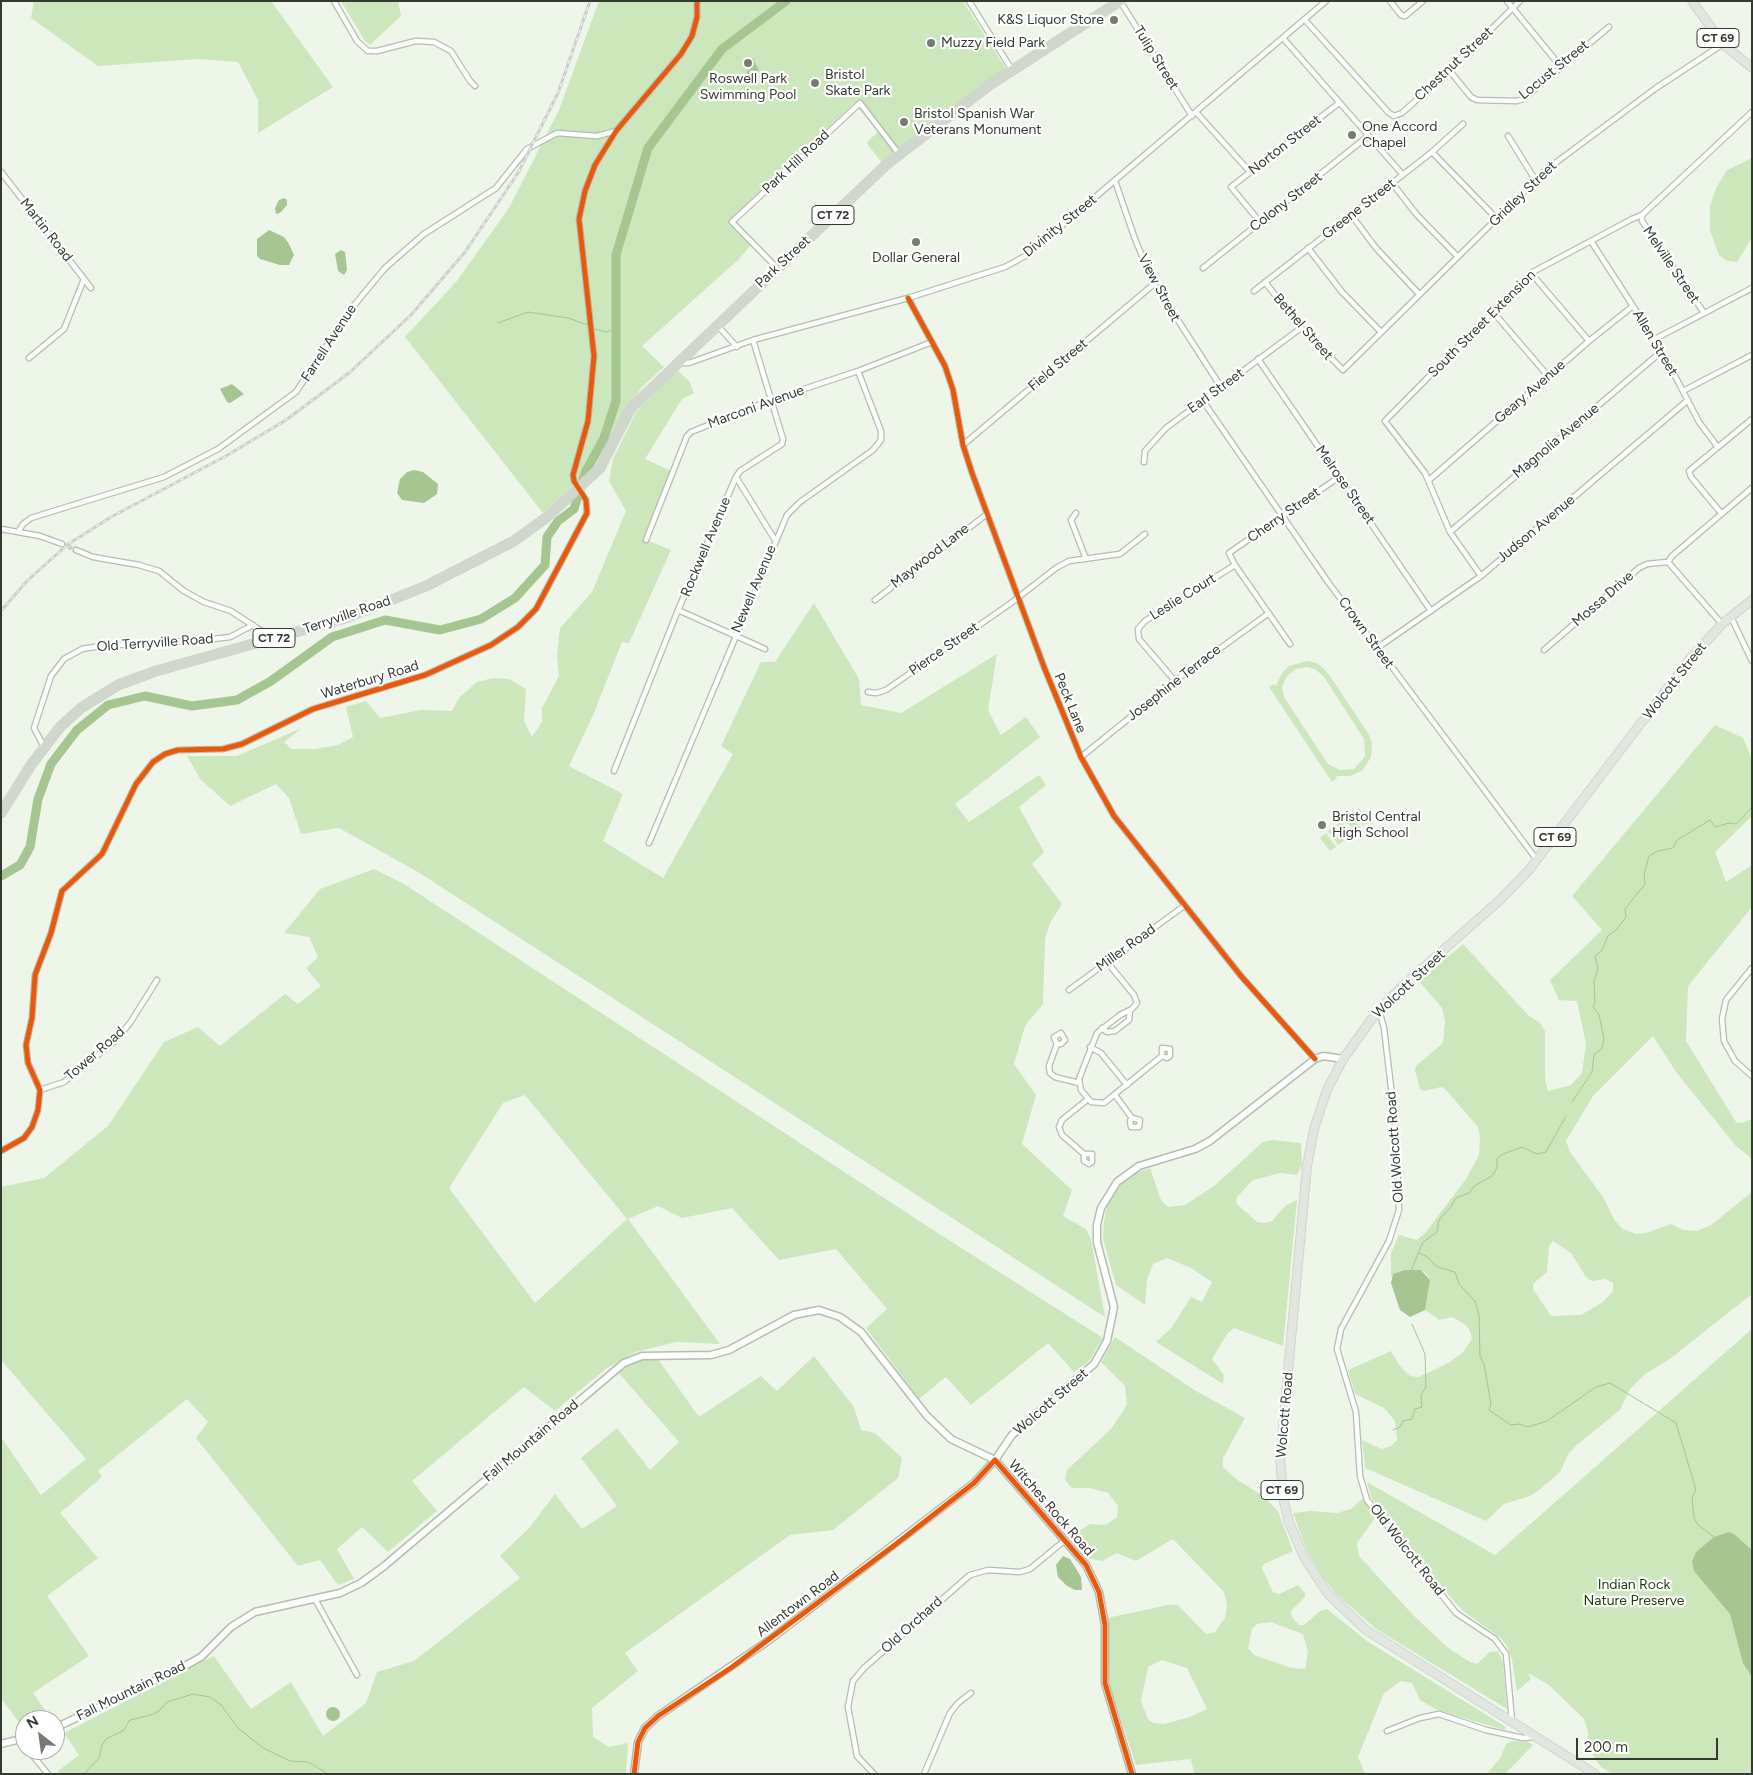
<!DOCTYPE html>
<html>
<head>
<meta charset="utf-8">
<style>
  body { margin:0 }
  #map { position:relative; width:1753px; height:1775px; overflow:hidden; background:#eef6ea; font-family:Figtree,sans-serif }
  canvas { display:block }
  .frame { position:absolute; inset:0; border:2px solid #343a30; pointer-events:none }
  .north { position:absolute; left:15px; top:1710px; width:50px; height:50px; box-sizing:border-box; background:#fff; border:1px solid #aeb0ac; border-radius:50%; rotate:330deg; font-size:14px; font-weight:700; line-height:20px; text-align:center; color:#343a30 }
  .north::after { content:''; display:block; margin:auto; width:18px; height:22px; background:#757c71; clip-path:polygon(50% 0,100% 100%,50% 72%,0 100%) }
  .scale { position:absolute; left:1576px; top:1738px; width:142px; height:22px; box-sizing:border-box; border:2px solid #343a30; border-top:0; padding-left:6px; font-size:15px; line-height:18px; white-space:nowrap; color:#343a30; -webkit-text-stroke:4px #fff; paint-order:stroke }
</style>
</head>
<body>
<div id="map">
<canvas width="1753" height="1775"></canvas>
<div class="frame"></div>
<div class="north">N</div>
<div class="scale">200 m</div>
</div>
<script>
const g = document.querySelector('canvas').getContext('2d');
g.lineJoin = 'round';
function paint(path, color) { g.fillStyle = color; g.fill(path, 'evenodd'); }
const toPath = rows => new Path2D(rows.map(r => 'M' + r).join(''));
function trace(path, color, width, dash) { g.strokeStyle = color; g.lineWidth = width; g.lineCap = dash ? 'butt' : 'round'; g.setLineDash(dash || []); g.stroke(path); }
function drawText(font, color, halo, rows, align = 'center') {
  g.font = font + ' Figtree,sans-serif'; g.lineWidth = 4.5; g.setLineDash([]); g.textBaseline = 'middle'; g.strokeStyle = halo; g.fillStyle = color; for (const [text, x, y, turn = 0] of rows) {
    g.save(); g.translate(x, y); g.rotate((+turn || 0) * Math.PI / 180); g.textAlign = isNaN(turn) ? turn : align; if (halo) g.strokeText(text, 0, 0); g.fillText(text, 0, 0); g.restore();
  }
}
paint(toPath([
  [34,1,271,1,333,87,258,133,258,100,238,62,199,59,98,66,31,18],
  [341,1,398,1,401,16,370,45,365,41],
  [599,1,963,1,1006,69,883,164,868,145,867,142,878,132,854,103,729,224,751,245,738,260,642,346,664,367,643,386,626,408,603,453,591,468,543,513,405,337,456,282,509,208,559,110],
  [1752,158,1752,238,1737,262,1727,261,1719,255,1710,231,1710,206,1716,188,1727,170],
  [677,370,689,381,694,393,682,399,645,459,676,473,649,541,671,550,629,643,622,642,594,713,569,766,623,794,603,841,663,878,733,754,721,746,761,662,775,662,814,603,859,679,861,705,901,713,997,654,988,710,1001,735,1026,717,1040,737,955,804,969,822,1039,775,1046,785,1019,807,1044,852,1032,864,1062,904,1050,923,1045,939,1043,1004,1025,1026,1014,1064,1036,1095,1022,1144,1072,1190,1063,1216,1086,1229,1091,1239,1105,1317,418,872,339,828,301,834,289,798,276,784,230,806,201,780,187,756,237,756,302,728,284,742,292,749,315,749,338,745,353,737,346,707,366,701,380,718,421,710,452,711,459,698,477,682,493,678,509,679,526,689,524,721,532,737,542,722,542,708,559,676,557,656,560,628,592,592,626,511,609,481,613,459,636,412],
  [1307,661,1317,663,1328,673,1368,733,1372,743,1371,757,1363,770,1350,776,1336,776,1337,778,1332,782,1269,687,1274,684,1276,686,1282,673,1289,666],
  [1307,667,1315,669,1324,677,1364,739,1365,756,1354,769,1340,770,1328,764,1284,697,1282,687,1287,676,1296,669],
  [1715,725,1743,738,1752,759,1752,816,1715,852,1726,882,1752,865,1752,907,1688,986,1686,1041,1736,1122,1742,1123,1752,1119,1752,1159,1736,1146,1676,1072,1653,1036,1593,1096,1566,1141,1570,1152,1603,1197,1615,1221,1623,1229,1636,1234,1646,1233,1671,1224,1684,1230,1697,1231,1711,1225,1752,1192,1752,1294,1671,1358,1644,1375,1630,1389,1620,1410,1578,1444,1569,1453,1560,1472,1539,1490,1530,1496,1504,1504,1486,1521,1365,1468,1362,1440,1381,1449,1391,1446,1397,1440,1395,1421,1384,1408,1355,1394,1348,1370,1391,1351,1400,1366,1410,1376,1419,1377,1450,1362,1463,1352,1472,1339,1470,1331,1466,1325,1452,1317,1439,1320,1425,1310,1430,1280,1426,1273,1421,1270,1405,1270,1391,1276,1391,1253,1399,1235,1417,1240,1426,1232,1466,1179,1479,1155,1480,1136,1478,1127,1445,1089,1441,1087,1424,1091,1420,1089,1415,1070,1416,1066,1443,1043,1445,1021,1442,1008,1419,981,1463,944,1528,1015,1540,1023,1545,1031,1545,1079,1548,1091,1571,1085,1582,1073,1586,1044,1577,1001,1559,1000,1550,980,1602,930,1572,896],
  [1553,1241,1571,1253,1586,1277,1592,1281,1605,1279,1613,1283,1613,1291,1603,1302,1581,1315,1551,1316,1533,1289,1533,1284,1547,1272,1549,1246],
  [1359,808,1369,822,1363,826,1353,813],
  [1351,814,1361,828,1355,833,1345,819],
  [1342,821,1353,834,1347,839,1336,825],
  [1334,827,1345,840,1338,845,1328,831],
  [1326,833,1336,847,1330,851,1320,838],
  [374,869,404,884,930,1228,1103,1338,1089,1361,1074,1372,1048,1343,971,1405,946,1377,919,1399,866,1328,887,1309,836,1249,779,1260,732,1208,682,1218,658,1206,628,1219,720,1344,676,1342,636,1352,607,1368,555,1411,524,1387,412,1481,437,1511,388,1552,362,1527,337,1549,354,1579,338,1585,320,1560,298,1566,196,1438,208,1422,187,1399,98,1471,102,1477,60,1513,98,1558,47,1596,89,1656,33,1693,52,1720,25,1720,25,1731,1,1698,1,1437,41,1495,86,1459,1,1360,1,1187,44,1178,108,1126,164,1042,198,1027,220,1046,285,994,298,1004,321,986,306,968,318,957,309,937,284,933,320,889],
  [525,1095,627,1219,535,1303,449,1188,503,1103],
  [1273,1140,1301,1143,1302,1165,1297,1175,1280,1173,1253,1180,1237,1197,1236,1203,1257,1222,1264,1223,1272,1221,1286,1205,1297,1200,1283,1346,1234,1328,1227,1334,1212,1359,1224,1375,1223,1384,1156,1342,1172,1327,1191,1297,1202,1302,1212,1282,1191,1268,1167,1258,1153,1264,1147,1280,1145,1305,1116,1285,1103,1239,1104,1221,1107,1207,1115,1192,1126,1179,1139,1172,1150,1168,1161,1200,1168,1207,1185,1205,1214,1186,1263,1142],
  [1752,1329,1752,1774,1612,1774,1601,1767,1592,1754,1581,1753,1587,1747,1588,1732,1584,1719,1549,1685,1528,1673,1531,1679,1517,1691,1512,1660,1508,1648,1501,1638,1463,1611,1446,1592,1380,1510,1371,1497,1367,1482,1495,1555],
  [1115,1337,1196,1391,1245,1418,1223,1458,1223,1467,1236,1479,1263,1496,1278,1511,1293,1551,1264,1564,1262,1568,1273,1592,1279,1594,1298,1585,1305,1593,1305,1597,1291,1611,1292,1617,1299,1625,1304,1625,1320,1611,1327,1609,1367,1641,1506,1727,1504,1730,1437,1710,1420,1700,1412,1683,1401,1681,1384,1693,1358,1757,1365,1774,1194,1774,1191,1759,1136,1765,1110,1686,1107,1618,1168,1605,1178,1605,1206,1634,1215,1632,1225,1618,1227,1605,1224,1592,1173,1539,1136,1561,1117,1553,1102,1561,1088,1558,1070,1537,1090,1524,1106,1525,1117,1517,1118,1506,1108,1493,1090,1488,1072,1488,1065,1480,1067,1470,1111,1429,1127,1405,1125,1386,1101,1362],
  [1271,1622,1303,1634,1308,1652,1305,1669,1292,1668,1254,1655,1248,1648,1252,1629,1257,1624],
  [1162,1660,1187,1668,1207,1709,1190,1717,1164,1724,1153,1723,1148,1719,1141,1701,1148,1667],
  [814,1356,854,1407,861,1430,875,1433,902,1458,898,1478,833,1530,790,1535,625,1653,638,1671,592,1708,593,1737,609,1747,628,1743,626,1774,60,1774,58,1771,79,1755,64,1733,214,1656,251,1709,291,1682,323,1736,366,1703,377,1672,414,1661,520,1578,500,1556,529,1528,555,1494,582,1529,617,1506,581,1458,617,1428,650,1470,679,1442,618,1372,641,1359,658,1359,699,1417,761,1376,777,1391],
  [1363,1498,1375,1518,1357,1543,1359,1556,1413,1615,1447,1647,1470,1662,1477,1664,1490,1652,1498,1651,1503,1663,1507,1709,1376,1629,1336,1594,1322,1576,1307,1551,1293,1513,1311,1511,1337,1513,1351,1509],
  [1512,1741,1528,1742,1533,1745,1505,1774,1487,1774,1500,1758,1506,1744]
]), '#cce7bc');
paint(toPath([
  [753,58,759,71,750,77,746,72,751,69,747,63],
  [284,198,287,200,287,205,280,213,276,214,275,208,279,200],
  [269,230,284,237,289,244,294,255,289,265,280,265,260,259,257,256,257,239],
  [341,250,345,252,347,270,344,275,338,271,335,254],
  [232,384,244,394,230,403,227,402,220,389],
  [414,470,423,472,438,484,437,494,424,503,402,500,397,493,400,479,407,472],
  [1405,1270,1421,1270,1430,1280,1425,1310,1410,1317,1400,1310,1391,1283,1393,1274],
  [1729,1532,1734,1534,1752,1550,1752,1677,1743,1663,1730,1614,1694,1571,1692,1562,1696,1552,1714,1537],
  [1063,1556,1070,1559,1081,1577,1082,1590,1075,1590,1067,1586,1058,1577,1056,1565],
  '326 1714a7 7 0 1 1 14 0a7 7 0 1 1-14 0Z'
]), '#a5c690');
trace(toPath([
  [498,323,528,312,568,318,588,325],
  [595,329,607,332,615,329],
  [1572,1102,1592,1072,1594,1055,1602,1048,1604,1038,1599,1015,1593,1007,1595,1003,1594,982,1598,968,1595,956,1602,950,1608,936,1617,929,1626,917,1625,909,1645,884,1644,875,1649,856,1658,851,1673,848,1677,840,1710,820,1715,827,1729,823,1736,824,1752,807],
  [1419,1253,1426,1256,1438,1267,1455,1272,1459,1284,1475,1301,1479,1315,1480,1356,1484,1364,1491,1404,1489,1410,1511,1425,1520,1424,1528,1427,1547,1421,1596,1387,1610,1383,1676,1423,1696,1490,1692,1497,1694,1518,1698,1525,1714,1537],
  [1411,1271,1423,1242,1437,1232,1439,1220,1450,1208,1456,1198,1469,1193,1474,1186,1492,1176,1497,1168,1497,1159,1503,1154,1522,1147,1537,1154,1546,1152,1566,1116],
  [1393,1430,1400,1427,1403,1421,1412,1419,1415,1409,1422,1407,1421,1395,1426,1387,1425,1354,1412,1324],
  [84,1774,99,1758,102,1745,106,1739,123,1731,130,1720,151,1715,159,1711,167,1702,193,1694,210,1697,221,1705,238,1728,263,1748,290,1761,308,1762,328,1774]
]), '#a5c690', 1);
trace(toPath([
  [1,876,20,865,30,847,38,799,51,764,77,730,108,705,145,696,192,706,237,700,271,681,332,637,385,620,440,630,481,619,515,598,545,565,547,537,558,521,574,509,585,473,604,438,616,401,616,255,648,148,722,49,786,1]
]), '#a5c690', 9);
trace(toPath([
  [62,544,76,550]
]), '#c9d0c5', 4.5, [4.5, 2]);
const street = toPath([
  [334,1,357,41,368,51,377,51,416,41,434,42,451,51,470,81,475,86],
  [969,1,1012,70],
  [1120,1,1192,116],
  [1390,1,1401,15,1405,16,1423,1],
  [1507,1,1561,67],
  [1305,20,1389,113,1394,116,1402,113,1441,78,1520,1],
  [1283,38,1403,175],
  [1449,70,1471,97,1477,100,1517,101,1523,99,1609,27],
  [1196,112,1250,172],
  [1508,136,1536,181],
  [1432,152,1497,219],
  [1,172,91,288],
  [1115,181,1135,239,1152,280,1221,387],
  [1392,183,1417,215,1458,257],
  [1642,215,1642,221,1704,313],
  [1352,216,1376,248,1419,294],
  [1260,222,1231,187,1339,103],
  [1591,241,1662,351,1699,422,1717,446],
  [1308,248,1342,292,1381,332],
  [777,268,732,222,860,103,899,154],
  [1203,268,1368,136],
  [1531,273,1589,341],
  [1265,282,1301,328,1343,370,1546,170,1656,88,1723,44],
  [1254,291,1432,152,1463,124],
  [908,298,945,366,953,390,963,445,972,473,1044,667,1081,757,1114,816,1241,976,1315,1059],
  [1494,313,1548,376],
  [718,326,737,347],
  [1655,339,1752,288],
  [29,358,64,329,84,279],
  [1258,359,1431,611],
  [681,363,689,363,753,340,908,298,1005,267,1027,255,1326,1],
  [1683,391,1752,355],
  [1203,401,1328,582,1537,860],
  [963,445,1154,284],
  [1144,462,1145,451,1166,428,1301,328],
  [736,477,775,540],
  [1429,480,1589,341,1633,306],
  [1076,513,1071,520,1086,559],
  [1721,513,1691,477,1689,471,1752,419],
  [1,529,40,536,62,544],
  [18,532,23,524,31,518,164,477,218,449,296,392,351,309,385,268,424,234,496,188,527,149,557,133,597,136,616,131],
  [1450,532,1662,351],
  [646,540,687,436,691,432,771,400,858,371,932,342],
  [76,550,93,557,139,565,159,571,184,591,204,602,231,611,272,638],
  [1668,562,1672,556,1752,488],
  [1668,562,1722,624],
  [1481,576,1450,532,1425,473,1385,421,1531,273,1632,219,1642,215,1752,112],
  [875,600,987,514],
  [678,610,765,649],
  [1731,617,1752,661],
  [1290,644,1235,565,1229,553,1339,477],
  [1377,648,1481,576,1688,400],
  [1544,650,1639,568,1647,564,1668,562],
  [1175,681,1139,639,1138,629,1145,621,1235,565],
  [868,692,876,693,886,690,1011,603,1056,568,1069,561,1120,554,1145,534],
  [44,747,34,728,51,676,64,659,82,649,100,646,205,640,230,637,253,625],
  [1081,757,1175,681,1269,613],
  [614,771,678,610,736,477,740,471,782,444,783,439,753,340],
  [649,843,787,515,800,502,873,450,881,440,881,431,858,371],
  [1107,962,1134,995,1137,1003,1132,1009,1120,1015,1097,1033,1079,1079,1081,1090,1091,1102,1104,1103,1162,1056,1167,1058,1170,1056,1170,1049,1162,1048,1162,1056],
  [1752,968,1726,1000,1722,1019,1724,1041,1735,1061,1752,1076],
  [1069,990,1184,906],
  [1379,1010,1384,1028,1395,1121,1399,1210,1389,1241,1341,1329,1337,1349,1356,1412,1360,1476,1367,1500,1456,1613,1495,1639,1506,1654,1512,1721],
  [1102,1028,1107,1032,1115,1031,1129,1020,1130,1010],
  [1057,1044,1054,1037,1061,1033,1065,1040,1061,1044,1057,1044,1049,1066,1050,1073,1055,1077,1079,1083],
  [1090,1047,1101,1053,1127,1085],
  [40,1090,64,1082,114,1042,130,1023,157,980],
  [1115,1095,1132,1118,1130,1121,1131,1127,1139,1127,1140,1120,1132,1118],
  [1,1151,24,1138,32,1127,38,1110,40,1090,28,1063,26,1045,32,1018,35,975,51,933,62,891,102,854,136,784,153,762,165,754,178,750,223,749,242,744,313,709,425,675,491,645,518,627,536,609,587,513,586,500,574,481,573,475,588,421,594,356,579,219,585,191,595,165,616,131,681,54,692,36,697,17,697,1],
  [1084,1154,1092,1154,1092,1162,1089,1164,1084,1161,1084,1154,1062,1135,1059,1127,1062,1120,1088,1099],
  [315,1599,357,1675],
  [1387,1731,1420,1718,1439,1714,1486,1730,1523,1738,1534,1737],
  [18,1739,25,1746],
  [28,1750,48,1774],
  [874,1774,857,1756,848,1707,853,1681,864,1668,970,1575,988,1570,1020,1572,1030,1569,1064,1541],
  [924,1774,950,1713,958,1703,971,1693]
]);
const secondary = toPath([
  [55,1728,183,1667,201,1657,231,1627,255,1612,340,1593,361,1583,383,1567,624,1363,642,1356,711,1355,729,1350,794,1315,819,1310,840,1317,861,1332,927,1416,951,1439,995,1460,1086,1565,1099,1592,1105,1625,1105,1683,1132,1774],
  [1,1744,25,1738],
  [634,1774,638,1742,645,1728,658,1716,768,1641,974,1483,995,1460,1012,1435,1094,1364,1107,1341,1114,1307,1097,1242,1097,1225,1101,1208,1117,1182,1139,1166,1195,1149,1210,1141,1315,1059,1323,1056,1343,1059]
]);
const primary = toPath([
  [1692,1,1723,44,1752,68],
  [1595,1774,1366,1630,1328,1594,1304,1557,1289,1522,1284,1502,1280,1459,1307,1166,1314,1129,1327,1090,1343,1059,1371,1020,1397,991,1500,900,1529,870,1689,660,1722,624,1752,600]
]);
const highway = toPath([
  [1,813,31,765,60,727,81,708,118,685,156,671,346,618,426,586,514,541,547,517,600,468,631,408,886,165,991,84,1120,1]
]);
trace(street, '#b5bcb2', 7);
trace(secondary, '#b5bcb2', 9);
trace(primary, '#d0d4ce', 10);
trace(highway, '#d0d4ce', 11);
trace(street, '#fcfefc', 4.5);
trace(secondary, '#fcfefc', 6);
trace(primary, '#e2e6e0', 8);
trace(highway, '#d0d7cd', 9);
const rail = toPath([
  [1,611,27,581,67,545,111,517,226,456,286,420,349,373,411,315,465,252,518,173,558,93,590,1]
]);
trace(rail, '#cccecb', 3);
trace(rail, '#fff', 1, [4]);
trace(toPath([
  [908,298,945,366,953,390,963,445,972,473,1044,667,1081,757,1114,816,1241,976,1315,1059],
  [1,1151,24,1138,32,1127,38,1110,40,1090,28,1063,26,1045,32,1018,35,975,51,933,62,891,102,854,136,784,153,762,165,754,178,750,223,749,242,744,313,709,425,675,491,645,518,627,536,609,587,513,586,500,574,481,573,475,588,421,594,356,579,219,585,191,595,165,616,131,681,54,692,36,697,17,697,1],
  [634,1774,638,1742,645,1728,658,1716,732,1667,896,1544,974,1483,995,1460,1086,1565,1099,1592,1105,1625,1105,1683,1132,1774]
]), '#e8590c', 5);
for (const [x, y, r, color] of [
  [1114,20,5,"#757c71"],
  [931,43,5,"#757c71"],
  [748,63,5,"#757c71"],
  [815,83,5,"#757c71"],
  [904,122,5,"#757c71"],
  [1352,135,5,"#757c71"],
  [916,242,5,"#757c71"],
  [1322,825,5,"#757c71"]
]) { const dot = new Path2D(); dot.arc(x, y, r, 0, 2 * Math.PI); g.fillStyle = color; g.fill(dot); trace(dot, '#fff', 2); }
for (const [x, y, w] of [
  [1718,38,42],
  [833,215,42],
  [274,638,42],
  [1555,837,42],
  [1282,1490,42]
]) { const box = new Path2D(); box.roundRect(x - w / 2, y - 9.5, w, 19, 4); g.fillStyle = '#fff'; g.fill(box); trace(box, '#343a30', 1); }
drawText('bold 12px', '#343a30', null, [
  ["CT 69",1718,38],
  ["CT 72",833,215],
  ["CT 72",274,638],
  ["CT 69",1555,837],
  ["CT 69",1282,1490]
]);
drawText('14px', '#343a30', '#fff', [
  ["K&S Liquor Store",1104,20,"right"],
  ["Muzzy Field Park",941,43],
  ["Bristol",825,75],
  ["Skate Park",825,91],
  ["Roswell Park",748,79,"center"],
  ["Swimming Pool",748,95,"center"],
  ["Bristol Spanish War",914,114],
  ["Veterans Monument",914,130],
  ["One Accord",1362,127],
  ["Chapel",1362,143],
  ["Dollar General",916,258,"center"],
  ["Bristol Central",1332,817],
  ["High School",1332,833]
], 'left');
drawText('14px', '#343a30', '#fff', [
  ["Tulip Street",1156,58,58],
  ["Chestnut Street",1454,64,-43],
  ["Locust Street",1554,70,-39],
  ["Norton Street",1285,145,-38],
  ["Park Hill Road",796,162,-43],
  ["Gridley Street",1523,194,-44],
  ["Colony Street",1286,202,-38],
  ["Greene Street",1359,209,-38],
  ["Divinity Street",1060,226,-39],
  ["Martin Road",46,230,52],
  ["Park Street",783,262,-43],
  ["Melville Street",1671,265,56],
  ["View Street",1159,288,62],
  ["South Street Extension",1482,324,-45],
  ["Bethel Street",1303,327,49],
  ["Farrell Avenue",329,343,-57],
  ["Allen Street",1655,343,59],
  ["Field Street",1058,365,-40],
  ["Earl Street",1216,391,-36],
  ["Geary Avenue",1530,392,-41],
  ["Marconi Avenue",756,407,-20],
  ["Magnolia Avenue",1556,441,-40],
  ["Melrose Street",1345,485,55],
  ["Cherry Street",1284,515,-35],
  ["Judson Avenue",1536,529,-40],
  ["Rockwell Avenue",706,547,-67],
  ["Maywood Lane",930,556,-38],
  ["Newell Avenue",754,589,-67],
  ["Leslie Court",1183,597,-32],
  ["Mossa Drive",1603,599,-41],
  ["Terryville Road",347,615,-19],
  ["Crown Street",1366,633,54],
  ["Old Terryville Road",155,643,-4],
  ["Pierce Street",944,649,-35],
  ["Waterbury Road",370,680,-17],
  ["Wolcott Street",1675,681,-52],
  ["Josephine Terrace",1174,683,-38],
  ["Peck Lane",1070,703,68],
  ["Miller Road",1126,948,-36],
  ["Wolcott Street",1409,984,-43],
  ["Tower Road",95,1054,-41],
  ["Old Wolcott Road",1395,1147,-94],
  ["Wolcott Street",1051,1402,-41],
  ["Wolcott Road",1285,1415,-85],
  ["Fall Mountain Road",531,1441,-40],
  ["Witches Rock Road",1051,1508,49],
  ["Old Wolcott Road",1407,1550,52],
  ["Allentown Road",798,1604,-37],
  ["Old Orchard",912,1625,-42],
  ["Fall Mountain Road",131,1691,-26]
]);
drawText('14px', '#213e0b', '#fff', [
  ["Indian Rock",1634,1585],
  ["Nature Preserve",1634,1601]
]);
</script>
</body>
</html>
